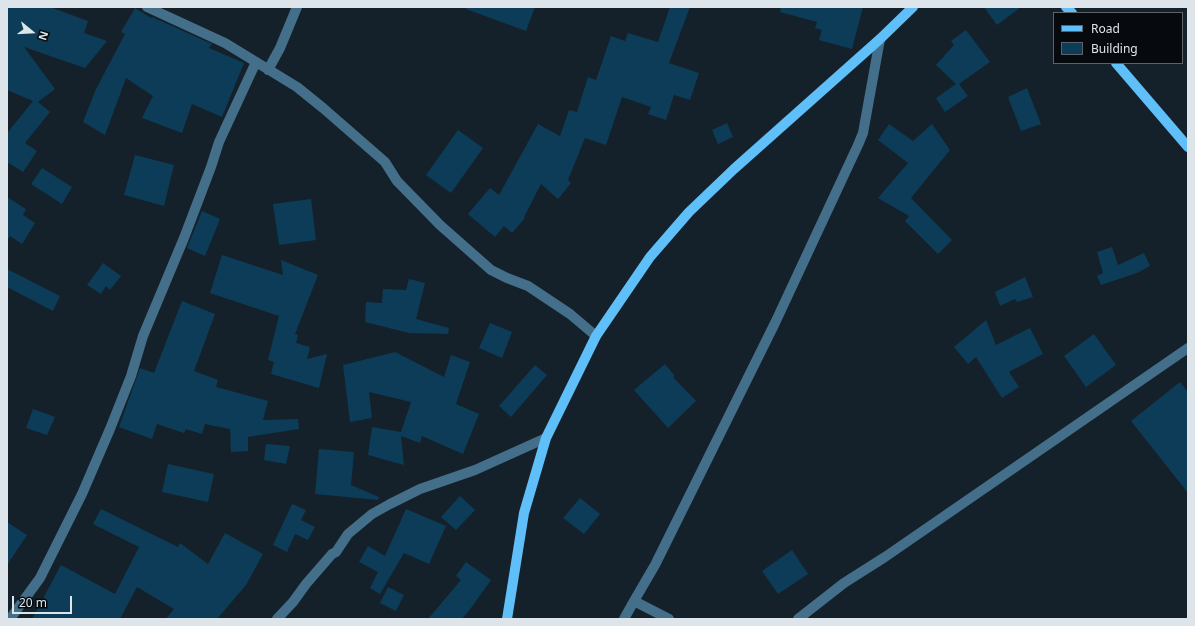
<!DOCTYPE html>
<html>
<head>
<meta charset="utf-8">
<style>
  body { margin:0 }
  #map { position:relative; width:1195px; height:626px; overflow:hidden; background:#15212a; font-family:"Noto Sans",sans-serif }
  canvas { display:block }
  .frame { position:absolute; inset:0; border:8px solid #dde5eb; pointer-events:none }
  .legend { position:absolute; left:1053px; top:12px; width:130px; height:52px; box-sizing:border-box; background:#060a0e; border:1px solid #5c6266; margin:0; padding:5px 7px; list-style:none; font-size:12px; color:#dde5eb }
  .legend li { display:flex; align-items:center; gap:8px; height:20px }
  .legend b { width:20px; border:1px solid #5c6266 }
  .north { position:absolute; left:12px; top:12px; width:40px; height:40px; -webkit-text-stroke:3px #060a0e; paint-order:stroke; rotate:108deg; font-size:11px; font-weight:700; line-height:16px; text-align:center; color:#dde5eb }
  .north::after { content:''; display:block; margin:auto; width:14px; height:18px; background:#dde5eb; clip-path:polygon(50% 0,100% 100%,50% 72%,0 100%) }
  .scale { position:absolute; left:12px; top:596px; width:60px; height:18px; box-sizing:border-box; border:2px solid #dde5eb; border-top:0; padding-left:5px; font-size:12px; line-height:14px; white-space:nowrap; color:#dde5eb; -webkit-text-stroke:3px #060a0e; paint-order:stroke }
</style>
</head>
<body>
<div id="map">
<canvas width="1195" height="626"></canvas>
<div class="frame"></div>
<ul class="legend">
<li><b style="height:5px;background:#5fbff9"></b>Road</li>
<li><b style="height:11px;background:#0c3c57"></b>Building</li>
</ul>
<div class="north">N</div>
<div class="scale">20 m</div>
</div>
<script>
const g = document.querySelector('canvas').getContext('2d');
g.lineJoin = 'round';
function paint(path, color) { g.fillStyle = color; g.fill(path, 'evenodd'); }
const toPath = rows => new Path2D(rows.map(r => 'M' + r).join(''));
function trace(path, color, width, dash) { g.strokeStyle = color; g.lineWidth = width; g.lineCap = dash ? 'butt' : 'round'; g.setLineDash(dash || []); g.stroke(path); }
paint(toPath([
  [7,7,50,7,88,21,84,33,107,41,85,68,24,47,55,89,38,102,50,112,25,143,37,151,23,172,9,163,7,166,7,131,8,132,33,101,7,90],
  [467,7,535,7,526,31,466,9],
  [670,7,690,7,669,63,699,73,690,100,674,95,666,120,648,114,651,107,622,97,606,145,585,138,568,180,571,183,558,199,541,184,524,217,525,218,512,233,504,226,495,237,468,214,490,188,499,195,538,124,560,136,569,110,577,112,588,77,596,80,611,36,625,41,628,33,658,42],
  [781,7,863,7,852,49,819,40,822,30,815,28,817,22,780,12],
  [984,7,1021,7,997,25],
  [135,8,151,18,152,17,212,44,209,48,244,63,222,117,192,104,182,133,142,118,153,96,126,78,105,135,83,122,96,89,125,34,121,32],
  [966,30,990,62,959,84,968,96,945,112,936,98,956,84,936,65,954,45,951,41],
  [1027,88,1041,124,1021,131,1008,97],
  [727,123,733,137,718,144,712,130],
  [889,124,913,141,932,124,950,150,911,198,952,240,938,254,905,221,909,216,878,198,908,163,878,140],
  [458,130,483,148,451,193,426,175],
  [135,155,174,165,164,206,124,195],
  [42,168,72,187,62,204,31,184],
  [7,197,26,209,23,215,35,223,22,244,10,236,7,241],
  [311,199,316,240,279,245,273,204],
  [202,211,220,219,205,256,187,248],
  [1112,247,1118,265,1144,253,1150,266,1137,273,1101,285,1097,276,1103,273,1097,252],
  [222,255,283,275,281,260,318,275,295,334,298,335,296,343,310,347,307,359,327,354,319,388,271,374,274,362,268,360,279,316,210,293],
  [103,263,121,276,110,290,106,286,101,294,87,285],
  [7,269,60,296,53,311,7,287],
  [1025,277,1033,297,1017,302,1015,299,1000,306,995,292],
  [409,279,425,283,416,319,449,328,448,334,409,333,365,322,366,302,382,303,383,289,406,290],
  [182,301,215,314,194,371,218,380,216,387,268,401,263,420,298,419,299,429,248,437,248,451,231,452,230,429,205,424,202,434,186,429,184,433,157,424,152,439,119,427,140,368,154,373],
  [986,320,996,345,1030,328,1043,354,1009,372,1019,387,1002,398,976,357,968,364,954,347],
  [490,323,512,332,502,358,479,348],
  [1094,334,1116,365,1086,387,1064,356],
  [395,352,444,377,451,355,470,362,456,404,479,414,463,454,422,436,420,443,401,436,404,465,368,455,372,427,401,432,411,402,369,392,372,418,350,422,343,365],
  [665,364,675,376,673,377,696,401,668,428,634,390],
  [535,365,547,375,511,417,499,406],
  [1180,382,1188,392,1188,493,1131,421],
  [33,409,55,417,47,435,26,428],
  [266,444,290,446,286,464,264,460],
  [319,449,354,452,351,485,379,497,378,500,315,494],
  [168,464,214,474,208,502,162,492],
  [460,496,475,510,456,530,441,517],
  [580,498,600,514,584,534,563,518],
  [292,504,306,510,301,520,315,527,308,540,295,534,287,552,273,545],
  [101,509,178,547,180,543,208,564,225,533,263,554,246,585,217,619,166,619,174,609,137,587,120,619,32,619,61,565,115,594,139,547,93,524],
  [406,509,446,526,429,564,404,553,380,594,370,588,378,572,359,562,368,546,385,556],
  [7,522,27,535,7,565],
  [792,550,808,574,778,594,762,571],
  [466,562,491,580,471,608,462,619,428,619,461,580,456,576],
  [388,587,404,595,396,611,380,603]
]), '#0c3c57');
trace(toPath([
  [147,7,225,43,297,87,323,108,385,162,397,181,440,225,491,270,507,278,528,286,570,314,596,336],
  [268,70,280,48,297,7],
  [634,601,655,565,775,323,858,145,863,133,880,39],
  [10,619,40,578,82,494,110,429,131,376,143,336,184,238,211,167,219,142,256,62],
  [277,619,293,602,306,584,332,554,336,552,348,534,372,514,390,504,420,489,475,470,546,438],
  [624,619,634,601,669,619],
  [798,619,844,583,885,557,1188,348]
]), '#446f8a', 10);
trace(toPath([
  [1066,7,1072,13],
  [1116,63,1188,147],
  [507,619,524,513,546,438,596,336,650,257,689,212,734,169,880,39,913,7]
]), '#5fbff9', 10);
</script>
</body>
</html>
